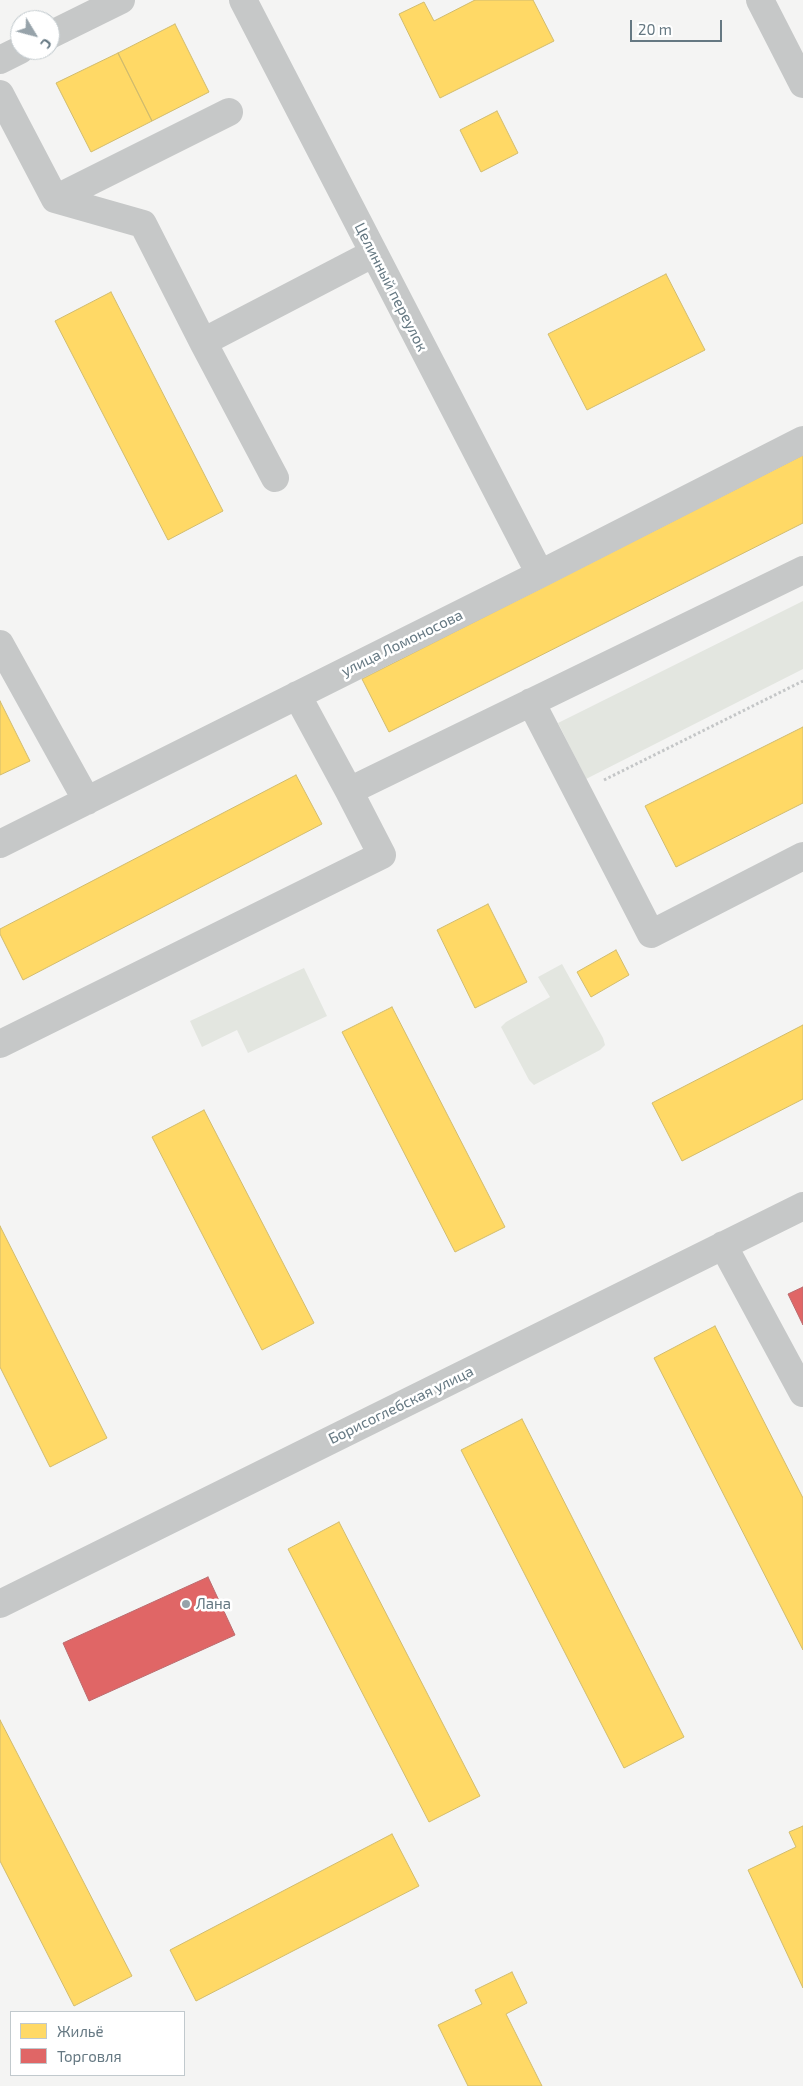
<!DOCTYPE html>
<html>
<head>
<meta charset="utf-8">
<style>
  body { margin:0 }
  #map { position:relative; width:803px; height:2086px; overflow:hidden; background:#f4f4f3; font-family:"Exo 2",sans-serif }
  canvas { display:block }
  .legend { position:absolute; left:10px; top:2011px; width:175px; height:65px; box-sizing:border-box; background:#fff; border:1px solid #c1c9cd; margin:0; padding:6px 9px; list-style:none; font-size:15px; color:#657882 }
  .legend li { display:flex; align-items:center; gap:10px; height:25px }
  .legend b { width:25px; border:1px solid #c1c9cd }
  .north { position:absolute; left:10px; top:10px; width:50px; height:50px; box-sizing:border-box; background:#fff; border:1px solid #c1c9cd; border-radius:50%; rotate:127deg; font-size:14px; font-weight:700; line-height:20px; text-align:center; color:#657882 }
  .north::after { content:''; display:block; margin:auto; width:18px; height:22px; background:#97a3aa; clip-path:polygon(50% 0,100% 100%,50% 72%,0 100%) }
  .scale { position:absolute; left:630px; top:20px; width:92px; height:22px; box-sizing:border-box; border:2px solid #657882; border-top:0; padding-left:6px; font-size:15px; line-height:18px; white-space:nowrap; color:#657882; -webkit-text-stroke:4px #fff; paint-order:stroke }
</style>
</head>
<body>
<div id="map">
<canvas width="803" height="2086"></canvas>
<ul class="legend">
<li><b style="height:14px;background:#ffd966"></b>Жильё</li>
<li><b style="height:14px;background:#e06666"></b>Торговля</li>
</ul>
<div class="north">С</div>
<div class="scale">20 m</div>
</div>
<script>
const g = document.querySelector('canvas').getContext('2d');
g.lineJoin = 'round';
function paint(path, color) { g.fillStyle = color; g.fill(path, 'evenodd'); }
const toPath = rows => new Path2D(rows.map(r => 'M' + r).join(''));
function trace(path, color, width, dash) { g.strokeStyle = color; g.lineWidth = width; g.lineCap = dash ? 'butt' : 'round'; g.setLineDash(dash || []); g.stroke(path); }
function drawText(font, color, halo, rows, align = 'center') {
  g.font = font + ' "Exo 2",sans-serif'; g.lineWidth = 5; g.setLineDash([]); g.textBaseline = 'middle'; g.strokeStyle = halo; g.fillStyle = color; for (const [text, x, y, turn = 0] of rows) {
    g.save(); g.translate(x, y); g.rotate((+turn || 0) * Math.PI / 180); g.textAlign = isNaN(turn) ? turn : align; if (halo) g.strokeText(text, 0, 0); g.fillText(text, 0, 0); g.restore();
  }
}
paint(toPath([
  [803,601,803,669,586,779,558,723],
  [562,964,603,1038,605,1045,600,1050,534,1085,529,1080,501,1027,506,1022,550,997,538,977],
  [304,968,327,1016,248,1053,237,1030,202,1047,190,1021]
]), '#e3e6e0');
const homes = toPath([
  [475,0,533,0,554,41,440,98,399,14,424,2,434,21,475,0],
  [175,24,209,92,152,121,118,53,175,24],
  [118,53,152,121,91,152,56,83,118,53],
  [497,111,518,153,481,172,460,130,497,111],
  [666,274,705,350,587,410,548,334,666,274],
  [111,292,223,511,168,540,55,321,111,292],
  [803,455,803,523,389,732,362,679,803,455],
  [0,701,30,761,0,775,0,701],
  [803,727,803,803,676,867,645,806,803,727],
  [296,775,322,824,23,980,0,934,0,929,296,775],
  [488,904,527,982,475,1008,437,930,488,904],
  [616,950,629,975,591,997,577,972,616,950],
  [392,1007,505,1227,455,1252,342,1032,392,1007],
  [803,1025,803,1099,682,1161,652,1103,803,1025],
  [204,1110,314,1323,262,1350,152,1137,204,1110],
  [0,1226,107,1438,50,1467,0,1367,0,1226],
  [715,1326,803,1498,803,1650,654,1358,715,1326],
  [522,1419,684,1737,624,1768,461,1450,522,1419],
  [339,1522,480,1796,429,1822,288,1549,339,1522],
  [0,1720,132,1976,74,2006,0,1861,0,1720],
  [803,1826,803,1988,748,1870,796,1847,789,1832,803,1826],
  [392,1834,419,1886,196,2001,170,1950,392,1834],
  [512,1972,527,2003,506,2014,542,2086,468,2086,438,2025,482,2004,475,1990,512,1972]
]);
paint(homes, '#ffd966');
trace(homes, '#d1bc6e', 1);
const shops = toPath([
  [803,1287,803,1325,788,1294,803,1287],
  [208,1577,235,1635,89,1701,63,1643,208,1577]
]);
paint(shops, '#e06666');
trace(shops, '#bb6b6e', 1);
trace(toPath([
  [604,780,803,681]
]), '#c4c6c7', 3, [2.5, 2.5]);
trace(toPath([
  [243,0,540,574],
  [760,0,803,84],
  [50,35,121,0],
  [0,60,20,50],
  [0,94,55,199,143,224,203,342],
  [55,199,229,112],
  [275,478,203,342,374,253],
  [0,644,87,801],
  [297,695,349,791,803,570],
  [531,702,651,934,803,856],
  [0,844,540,574,803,440],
  [0,1044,382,855,349,791],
  [723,1245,803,1393],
  [0,1604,803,1206]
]), '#c6c8c8', 28);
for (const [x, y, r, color] of [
  [186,1604,5,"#97a3aa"]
]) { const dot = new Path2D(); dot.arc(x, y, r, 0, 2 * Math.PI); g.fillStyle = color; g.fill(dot); trace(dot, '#fff', 2); }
drawText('15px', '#657882', '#fff', [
  ["Целинный переулок",391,287,63],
  ["улица Ломоносова",402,643,-26],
  ["Борисоглебская улица",401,1405,-26]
]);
drawText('15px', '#657882', '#fff', [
  ["Лана",196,1604]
], 'left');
</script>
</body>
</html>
